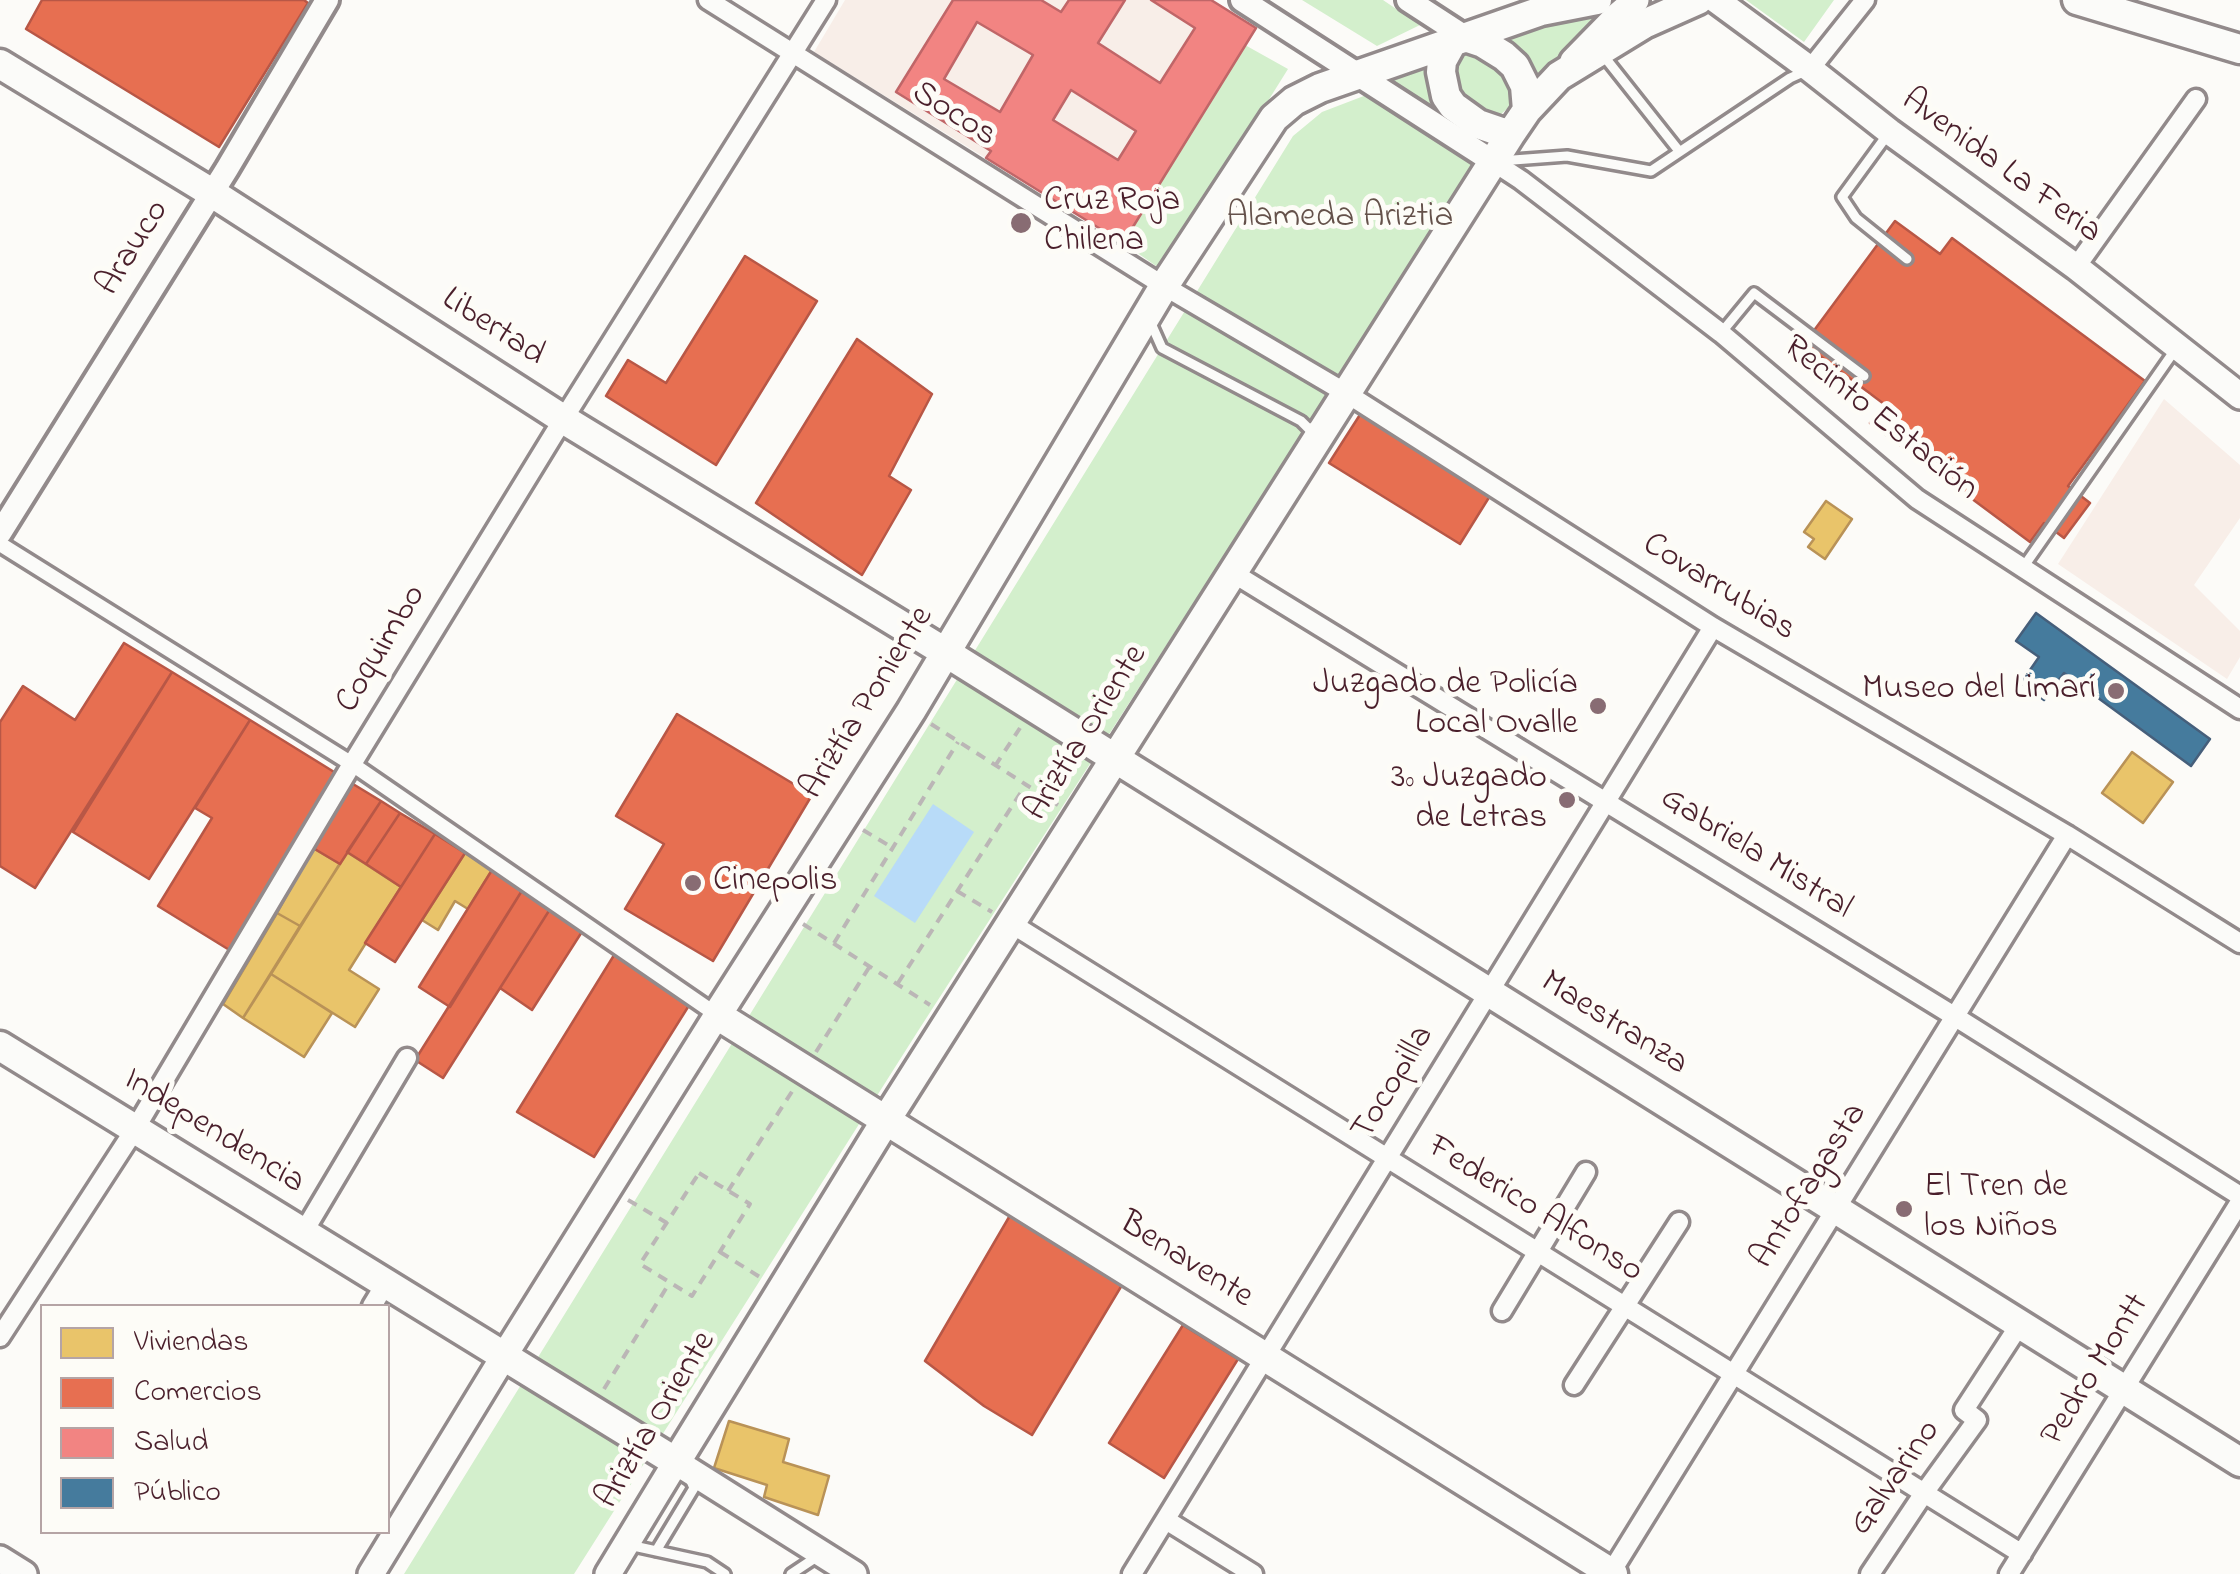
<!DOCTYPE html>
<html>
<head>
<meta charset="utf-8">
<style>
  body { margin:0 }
  #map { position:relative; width:2240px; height:1574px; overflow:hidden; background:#fcfbf8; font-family:"Indie Flower",sans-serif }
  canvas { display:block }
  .legend { position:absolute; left:40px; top:1304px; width:350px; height:230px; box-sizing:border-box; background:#fdfcf7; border:2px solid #b5a4a5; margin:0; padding:12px 18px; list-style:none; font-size:30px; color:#4a1f2b }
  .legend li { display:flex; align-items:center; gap:20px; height:50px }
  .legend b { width:50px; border:2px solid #b5a4a5 }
</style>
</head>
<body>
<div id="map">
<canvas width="2240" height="1574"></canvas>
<ul class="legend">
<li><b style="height:28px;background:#e9c46a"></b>Viviendas</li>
<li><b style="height:28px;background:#e76f51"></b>Comercios</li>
<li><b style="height:28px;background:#f28482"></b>Salud</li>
<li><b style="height:28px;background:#457b9d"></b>Público</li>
</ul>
</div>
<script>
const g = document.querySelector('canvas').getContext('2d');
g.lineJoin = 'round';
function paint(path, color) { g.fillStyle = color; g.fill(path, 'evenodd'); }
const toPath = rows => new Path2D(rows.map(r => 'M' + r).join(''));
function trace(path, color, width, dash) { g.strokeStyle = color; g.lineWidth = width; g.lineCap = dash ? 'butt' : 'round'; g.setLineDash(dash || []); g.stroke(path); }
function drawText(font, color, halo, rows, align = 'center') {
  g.font = font + ' "Indie Flower",sans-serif'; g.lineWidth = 10; g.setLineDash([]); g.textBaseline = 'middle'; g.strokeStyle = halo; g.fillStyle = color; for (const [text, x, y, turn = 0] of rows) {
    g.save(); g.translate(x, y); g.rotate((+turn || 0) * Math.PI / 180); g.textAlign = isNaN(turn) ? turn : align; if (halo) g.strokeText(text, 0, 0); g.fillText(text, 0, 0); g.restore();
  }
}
paint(toPath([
  [845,0,1211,0,1256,28,1123,243,814,52],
  [2164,399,2240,465,2240,518,2194,585,2240,631,2240,657,2227,679,2058,564]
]), '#f8eee8');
paint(toPath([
  [1302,0,1383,0,1420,25,1377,46],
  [1746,0,1834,0,1804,42],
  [1616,3,1533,89,1489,38],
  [1245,45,1288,69,1248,133,1205,193,1159,268,1123,243],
  [1482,50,1517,77,1515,102,1500,115,1487,113,1475,107,1462,97,1453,84,1452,69,1465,53],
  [1430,62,1426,82,1430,101,1454,122,1477,135,1377,83],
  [1369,94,1473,164,1348,363,918,1031,574,1574,404,1574,1293,136,1322,112]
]), '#d3efcc');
paint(toPath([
  [933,804,974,832,915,923,874,896]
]), '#b8dbf8');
const homes = toPath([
  [1826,501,1852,519,1825,559,1808,547,1814,539,1804,532,1826,501],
  [2132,752,2173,782,2143,823,2102,793,2132,752],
  [313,848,340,864,300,926,277,913,313,848],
  [347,852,401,887,349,970,379,989,355,1027,271,974,347,852],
  [465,853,492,870,468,909,455,901,438,930,422,920,465,853],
  [277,913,300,926,243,1018,223,1004,277,913],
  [271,974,332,1013,304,1057,243,1018,271,974],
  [729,1421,789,1439,783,1462,829,1476,818,1515,764,1497,767,1485,714,1468,729,1421]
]);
paint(homes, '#e9c46a');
trace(homes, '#b99257', 2.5);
const shops = toPath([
  [42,0,304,0,308,3,219,147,26,29,42,0],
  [1895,221,1940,254,1952,238,2145,381,2068,486,2090,503,2064,538,2044,523,2030,542,1870,423,1884,404,1804,344,1895,221],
  [745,256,817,301,716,465,606,396,628,360,666,383,745,256],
  [857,339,932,394,889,476,911,490,862,575,756,503,857,339],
  [1363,410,1493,491,1460,544,1329,463,1363,410],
  [124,643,172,672,35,888,0,866,0,722,23,686,75,720,124,643],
  [172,672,250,720,149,879,73,832,172,672],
  [677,714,812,795,713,961,625,909,664,844,616,816,677,714],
  [250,720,339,775,231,951,158,906,212,818,195,808,250,720],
  [353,784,381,801,340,864,313,848,353,784],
  [381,801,400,813,366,864,347,852,381,801],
  [400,813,435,834,401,887,366,864,400,813],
  [435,834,465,853,395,962,365,943,435,834],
  [492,870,523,889,450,1007,419,987,492,870],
  [523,889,552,906,443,1078,415,1060,523,889],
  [552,906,585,927,532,1010,500,988,552,906],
  [616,952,693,999,594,1157,517,1112,616,952],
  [1012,1212,1125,1280,1032,1435,984,1406,925,1361,1012,1212],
  [1183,1325,1238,1359,1164,1478,1109,1443,1183,1325]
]);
paint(shops, '#e76f51');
trace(shops, '#b85746', 2.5);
const health = toPath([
  [953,0,1041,0,1061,12,1069,0,1125,0,1098,43,1160,83,1195,28,1151,0,1211,0,1256,28,1123,243,986,158,991,151,896,92,953,0],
  [977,22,1033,55,1000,112,944,79,977,22],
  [1071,90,1136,131,1118,160,1053,120,1071,90]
]);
paint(health, '#f28482');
trace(health, '#c06668', 2.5);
const public = toPath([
  [2036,613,2210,739,2191,766,2064,673,2044,700,2021,683,2039,657,2016,641,2036,613]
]);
paint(public, '#457b9d');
trace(public, '#465f7b', 2.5);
const service = toPath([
  [1603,55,1679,151],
  [1888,134,1842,197,1856,218,1907,259],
  [1500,161,1567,156,1651,171,1790,78,1808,70],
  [1150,321,1162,348,1301,421,1309,429,1316,426],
  [1721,333,1754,293,1864,376],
  [2022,569,2175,350],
  [629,1545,707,1562,725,1574],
  [656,1551,694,1488,691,1481],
  [791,1574,818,1556]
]);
const pedestrian = toPath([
  [0,544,352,764,717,1015]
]);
const minor = toPath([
  [708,0,1164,286,1346,393,1713,627,2067,835,2240,943],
  [1810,69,1865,0],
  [1492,161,1521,180,1721,333,1917,499,2240,709],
  [2076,267,2196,99],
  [1233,573,1954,1016,2240,1196],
  [1012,924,2022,1554],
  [303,1233,407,1058],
  [372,1306,386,1283],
  [1502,1311,1586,1172],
  [0,1337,135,1129,352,764,554,434,826,0],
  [1574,1385,1679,1222],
  [1166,1520,1253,1574],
  [1132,1574,1713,627],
  [1610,1574,2067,835],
  [1870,1574,1924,1493,1977,1420,1964,1410,2020,1324],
  [2009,1574,2240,1202]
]);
const tertiary = toPath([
  [1242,0,1492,161],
  [1408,0,1465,37],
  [0,533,227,169,327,0]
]);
const secondary = toPath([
  [1716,0,1810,69,1890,132,2076,267,2240,396],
  [1573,61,1618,15,1636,0],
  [0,1559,24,1574],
  [371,1574,504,1356,717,1015],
  [608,1574,676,1462,854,1574]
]);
const primary = toPath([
  [1597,0,1541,11,1320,88,1294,101,1274,118,1164,286,911,711,717,1015,1613,1574],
  [2077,0,2240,49],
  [1465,37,1483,43,1504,56,1515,66,1525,86,1527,110],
  [1453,41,1442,61,1441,72,1446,96,1453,106,1478,124,1510,135],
  [0,64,212,193,563,419,945,652,2240,1462],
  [0,1046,676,1462,886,1120,1510,135,1527,110,1559,76,1644,24,1698,0]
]);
trace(service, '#928a8b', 16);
trace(pedestrian, '#928a8b', 21);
trace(minor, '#928a8b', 25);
trace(tertiary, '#928a8b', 30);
trace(secondary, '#928a8b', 32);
trace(primary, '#928a8b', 35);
trace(toPath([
  [931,724,1058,805],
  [995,766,1020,728],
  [863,830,893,848],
  [957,891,992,912],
  [803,924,930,1005],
  [834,943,958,742],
  [898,983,1025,786],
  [816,1052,870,966],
  [699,1173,750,1204,692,1296,640,1264,699,1173],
  [728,1191,793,1090],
  [628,1200,667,1223],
  [720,1252,763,1279],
  [604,1389,670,1282]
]), '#bbb6b6', 4, [10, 8]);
trace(service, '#fbfbf9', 9);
trace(pedestrian, '#fbfbf9', 14);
trace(minor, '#fbfbf9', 18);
trace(tertiary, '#fbfbf9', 22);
trace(secondary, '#fbfbf9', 25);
trace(primary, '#fbfbf9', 28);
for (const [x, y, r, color] of [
  [1021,223,12,"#886c73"],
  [2116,691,10,"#886c73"],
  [1598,706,10,"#886c73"],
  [1567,800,10,"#886c73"],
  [693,883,10,"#886c73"],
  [1904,1209,10,"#886c73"]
]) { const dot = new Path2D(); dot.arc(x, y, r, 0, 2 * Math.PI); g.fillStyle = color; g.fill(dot); trace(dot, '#fdfcf7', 4); }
drawText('35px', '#4a1f2b', '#fdfcf7', [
  ["Socos",953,116,32],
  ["Avenida La Feria",2000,168,36],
  ["Arauco",135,249,-58],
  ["Libertad",492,329,33],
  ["Recinto Estación",1879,420,39],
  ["Covarrubias",1718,589,32],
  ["Coquimbo",383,650,-59],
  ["Ariztía Poniente",869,704,-58],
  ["Ariztía Oriente",1088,734,-58],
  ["Gabriela Mistral",1755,855,32],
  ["Maestranza",1613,1025,32],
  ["Tocopilla",1395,1084,-59],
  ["Independencia",213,1133,32],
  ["Antofagasta",1811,1187,-58],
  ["Federico Alfonso",1534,1211,32],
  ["Benavente",1185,1262,32],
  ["Pedro Montt",2097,1371,-58],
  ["Ariztía Oriente",658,1421,-59],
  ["Galvarino",1897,1479,-55]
]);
drawText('35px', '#4a1f2b', '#fdfcf7', [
  ["Cruz Roja",1044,203],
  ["Chilena",1044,243],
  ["Juzgado de Policía",1578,686,"right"],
  ["Local Ovalle",1578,726,"right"],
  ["Museo del Limarí",2096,691,"right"],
  ["3º Juzgado",1547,780,"right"],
  ["de Letras",1547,820,"right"],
  ["Cinepolis",713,883],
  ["El Tren de",1924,1189],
  ["los Niños",1924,1229]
], 'left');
drawText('35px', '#64514a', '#fdfcf7', [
  ["Alameda Ariztia",1340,219]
]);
</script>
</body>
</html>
